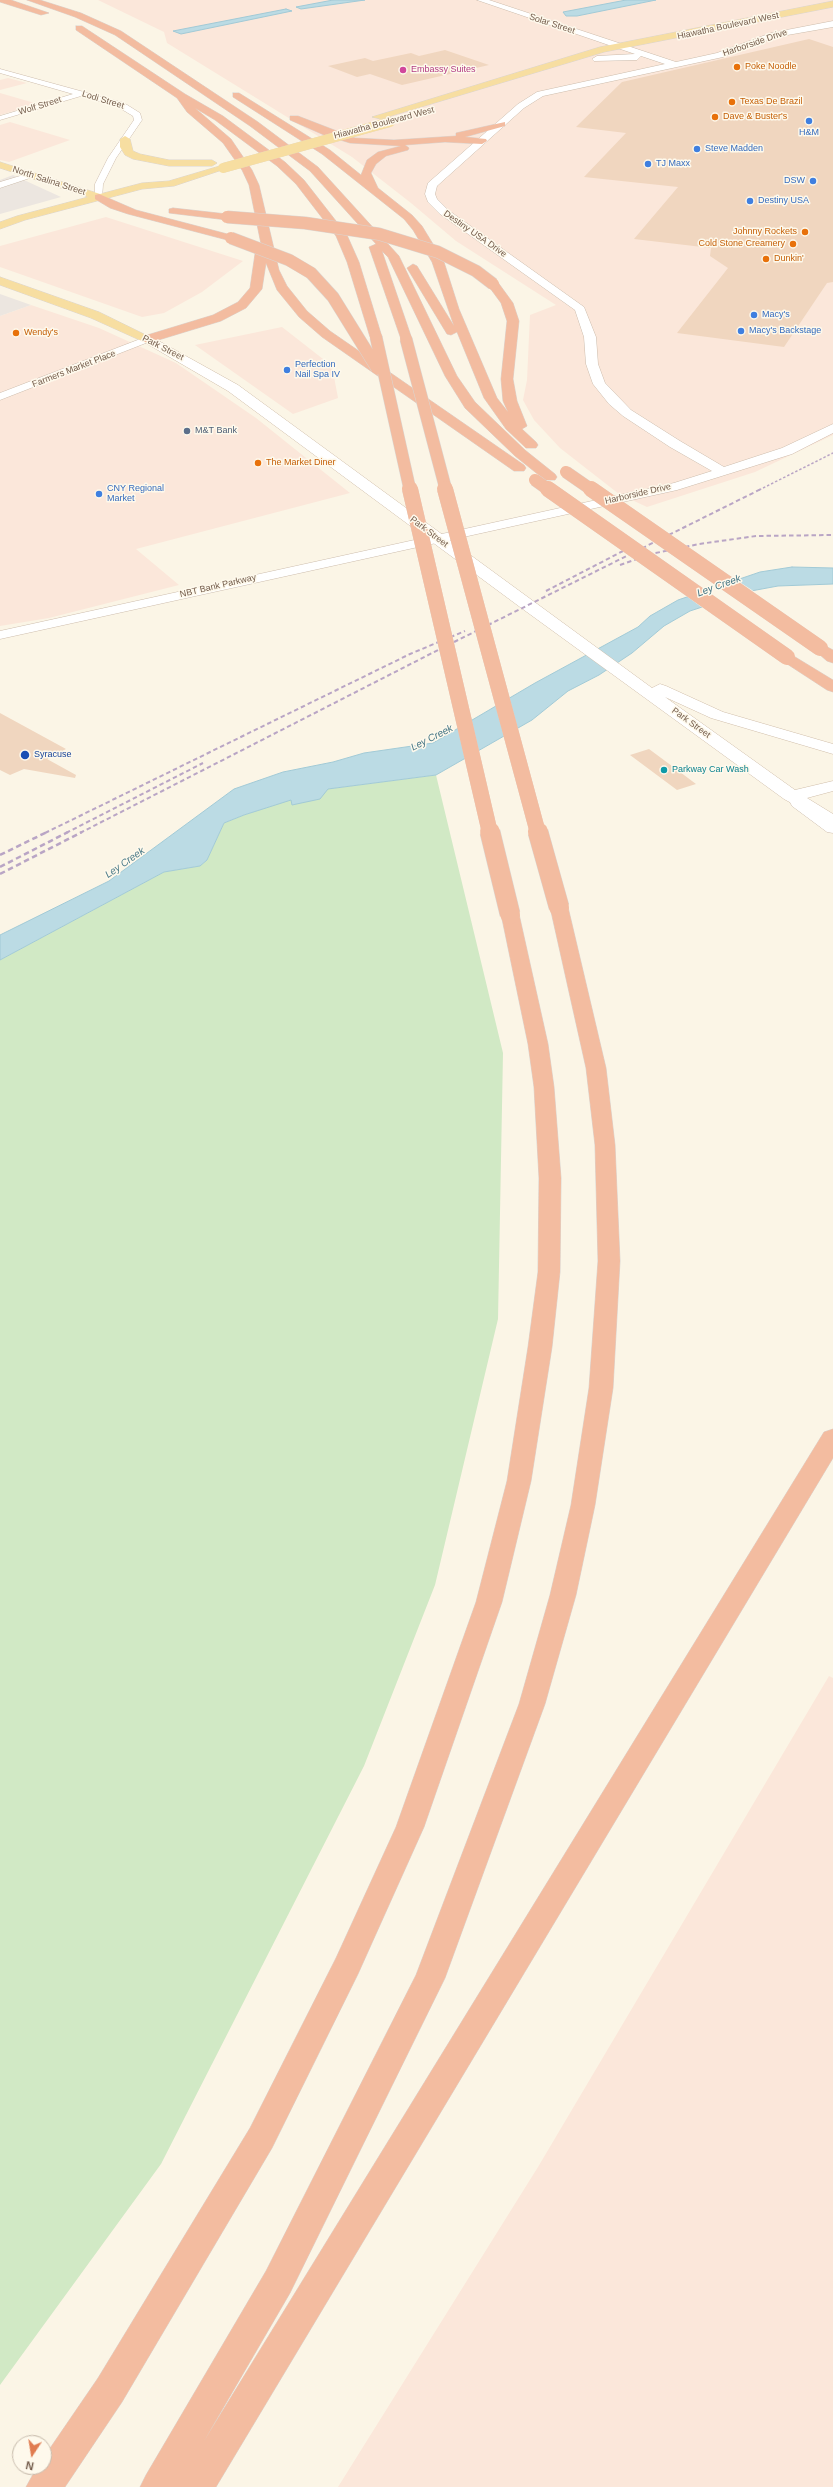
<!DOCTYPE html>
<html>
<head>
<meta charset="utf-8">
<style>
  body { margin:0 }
  #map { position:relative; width:833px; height:2487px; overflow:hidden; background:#fbf5e6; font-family:Arial,sans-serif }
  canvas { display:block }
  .north { position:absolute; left:12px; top:2435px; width:40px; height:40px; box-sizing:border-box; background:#fef9ec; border:1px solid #c7bbac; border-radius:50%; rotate:192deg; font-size:11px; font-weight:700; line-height:16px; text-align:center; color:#745d4c }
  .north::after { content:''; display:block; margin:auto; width:14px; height:18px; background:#e07c50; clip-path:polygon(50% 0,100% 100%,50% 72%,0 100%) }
</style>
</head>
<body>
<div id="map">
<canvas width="833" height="2487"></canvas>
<div class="north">N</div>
</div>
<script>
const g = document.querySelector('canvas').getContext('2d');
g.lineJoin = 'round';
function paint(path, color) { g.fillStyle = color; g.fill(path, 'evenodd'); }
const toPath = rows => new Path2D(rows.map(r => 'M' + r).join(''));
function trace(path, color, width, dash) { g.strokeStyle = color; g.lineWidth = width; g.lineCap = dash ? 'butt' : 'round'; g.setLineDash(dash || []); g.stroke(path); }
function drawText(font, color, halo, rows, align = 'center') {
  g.font = font + ' Arial,sans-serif'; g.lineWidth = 3; g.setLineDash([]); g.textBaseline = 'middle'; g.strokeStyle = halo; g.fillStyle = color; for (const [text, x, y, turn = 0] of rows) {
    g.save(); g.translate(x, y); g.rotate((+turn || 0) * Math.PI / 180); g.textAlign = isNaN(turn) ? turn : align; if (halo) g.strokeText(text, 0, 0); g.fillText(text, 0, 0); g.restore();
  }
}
paint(toPath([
  [98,0,833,0,833,435,755,472,647,507,619,494,560,448,534,420,523,400,527,380,530,315,556,305,456,241,411,203,352,157,167,43,164,32],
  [8,78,27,83,0,90,0,80],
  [0,93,38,104,0,115],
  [10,122,70,140,9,162,0,160,0,125],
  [106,217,243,261,202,292,164,313,142,317,0,267,0,246],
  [31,305,99,328,176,363,256,418,350,493,136,549,179,585,49,618,0,626,0,316],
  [282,327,332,366,338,398,293,414,195,345],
  [829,1676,833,1678,833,2487,338,2487,538,2167]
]), '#fbe7da');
paint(toPath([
  [13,175,61,197,0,214,0,180],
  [0,294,31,305,0,316]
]), '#ece6e0');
paint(toPath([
  [436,775,503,1053,498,1319,435,1585,364,1766,161,2164,0,2385,0,960,164,872,200,866,207,860,224,823,244,815,292,799,292,805,328,789]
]), '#d1e9c5');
const water = toPath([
  [333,0,365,0,301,9,296,7,333,0],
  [626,0,656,0,577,16,566,16,563,12,626,0],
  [286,9,292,11,181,34,173,31,286,9],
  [792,567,833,568,833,584,778,586,751,591,690,611,664,626,632,653,599,675,568,691,532,720,436,775,328,789,320,799,292,805,291,800,244,815,224,823,207,860,200,866,164,872,0,960,0,935,109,881,234,789,283,772,333,762,364,753,433,743,535,683,638,627,650,616,678,600,760,572,792,567]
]);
paint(water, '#bbdbe4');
trace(water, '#a2cad6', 1);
paint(toPath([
  [735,579,755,592,704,609,685,595]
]), '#fbf5e6');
paint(toPath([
  [809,39,833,47,833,282,827,283,784,347,677,333,728,268,710,256,711,248,634,239,678,187,584,177,626,133,576,127,622,82],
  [445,50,489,65,402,85,370,74,357,77,328,66,365,58,373,61,411,53,419,56],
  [0,713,66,749,47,759,76,775,75,778,24,769,10,775,0,770],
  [649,749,680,772,696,784,677,790,630,755]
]), '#f0d6bf');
const minor = toPath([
  [0,69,124,103,140,113,142,120,116,158,103,184,102,199,95,197,95,184,108,158,134,120,133,116,118,107,81,96,0,120,0,116,73,94,0,73,0,69],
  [30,173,33,173,33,177,0,188,0,182,30,173],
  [148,336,153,339,151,341,0,400,0,393,148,336]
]);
const tertiary = toPath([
  [477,0,489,0,676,62,717,53,771,33,833,21,833,27,776,37,723,57,543,96,524,108,437,186,435,194,437,199,448,210,584,307,596,337,598,364,605,383,631,410,680,441,724,467,782,448,833,424,833,433,792,454,677,490,0,639,0,631,674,483,712,471,670,447,623,416,609,404,593,384,586,364,584,337,575,310,440,214,428,202,425,194,428,183,518,104,537,92,665,64,641,56,637,60,594,61,592,59,597,56,635,54,477,0],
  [798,797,804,798,833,820,833,833,827,832,792,806,790,802,792,798,798,797]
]);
const secondary = toPath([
  [148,335,238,385,652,688,660,684,666,686,723,712,833,744,833,754,711,718,665,697,795,790,833,781,833,791,807,798,833,814,833,826,784,799,520,607,228,391,144,342,142,339,148,335]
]);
const primary = toPath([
  [833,1,833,7,604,52,381,119,372,117,600,47,833,1],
  [125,136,130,139,133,151,140,154,169,160,212,160,217,163,212,166,169,166,133,159,125,155,120,147,120,139,125,136],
  [0,162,100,194,142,183,169,181,223,165,228,168,174,186,142,189,25,220,0,229,0,222,17,216,88,197,0,168,0,162],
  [0,277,99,312,154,339,148,343,144,342,91,318,0,285,0,277]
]);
const motorway = toPath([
  [0,0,11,0,49,13,41,15,0,2,0,0],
  [27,0,40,0,81,13,121,31,258,122,318,167,399,256,457,376,475,402,525,450,555,474,557,477,555,480,545,480,515,456,465,408,445,376,388,257,382,251,412,339,406,343,402,342,369,247,376,244,310,171,250,126,115,35,75,17,27,0],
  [76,26,82,26,185,94,223,116,285,162,304,180,347,235,359,262,382,337,380,340,372,340,370,337,347,262,336,236,296,184,277,166,215,120,195,108,231,139,252,170,259,185,279,270,287,286,307,311,330,331,524,465,526,468,524,471,514,471,322,337,299,317,277,290,266,263,262,289,246,308,221,321,152,342,144,342,142,339,144,336,213,315,238,302,250,288,256,247,261,244,249,185,242,170,223,143,187,112,177,98,76,30,76,26],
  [233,93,239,93,330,150,361,175,367,160,378,152,401,146,350,143,324,135,290,120,290,116,298,116,355,138,394,140,456,136,456,133,505,122,505,126,465,137,486,139,487,141,482,144,445,142,405,145,409,148,408,150,386,156,376,164,371,173,378,188,412,215,422,226,444,262,459,309,497,398,508,412,503,401,501,379,507,321,501,303,487,284,489,281,497,281,513,303,519,321,513,379,517,401,527,426,522,429,536,442,538,445,536,448,526,448,506,429,484,398,457,332,451,335,447,334,407,268,413,264,417,266,454,326,432,262,413,230,404,219,322,154,233,97,233,93],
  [99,194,136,210,235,236,237,238,231,241,128,214,110,208,95,199,95,195,99,194],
  [173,208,227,214,233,217,227,220,169,213,169,209,173,208],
  [820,643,833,650,833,663,827,661,812,648,820,643],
  [787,652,833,680,833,692,827,690,781,660,779,657,781,654,787,652],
  [559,901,566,903,568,907,606,1068,615,1145,620,1261,613,1388,595,1505,576,1595,545,1704,445,1978,290,2293,204,2441,824,1432,833,1429,833,1458,216,2487,178,2487,181,2482,178,2487,140,2487,146,2475,266,2271,416,1975,519,1704,550,1595,571,1505,589,1388,598,1261,595,1145,586,1068,550,907,552,903,559,901],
  [510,908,517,910,519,914,548,1044,554,1087,561,1178,560,1272,552,1347,531,1481,502,1602,424,1827,358,1974,272,2148,122,2402,65,2487,26,2487,37,2467,44,2467,44,2457,98,2378,250,2128,336,1958,396,1827,476,1602,507,1481,528,1347,538,1272,539,1178,534,1087,528,1044,501,914,503,910,510,908]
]);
trace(minor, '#cdbdad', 1);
trace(tertiary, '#cdbdad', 1);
trace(secondary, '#d0beaa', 1);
trace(primary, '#dbd5d0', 1);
trace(motorway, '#dbd5d0', 1);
paint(minor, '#fff');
paint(tertiary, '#fff');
paint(secondary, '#fff');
paint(primary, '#f7dea1');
paint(motorway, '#f3bca0');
trace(toPath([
  [759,490,833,453]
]), '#b9a5c5', 1.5, [2.5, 2]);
trace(toPath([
  [620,565,651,554,699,544,756,536,833,535],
  [546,591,623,551],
  [45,833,410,654,465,631],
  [66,833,203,763],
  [80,833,440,649,761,489]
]), '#b9a5c5', 2, [4.5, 3]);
trace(toPath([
  [0,855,47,832],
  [0,867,68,832],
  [0,874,82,832]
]), '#b9a5c5', 2.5, [5.5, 3.5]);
const primaryBridge = toPath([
  [223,168,390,122]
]);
const motorwayBridgeFar3 = toPath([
  [227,217,232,217]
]);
const motorwayBridgeFar2 = toPath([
  [227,217,305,223,379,234,438,252,476,271,493,284],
  [231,238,289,260,311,273,333,297,377,368],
  [376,337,410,490],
  [406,339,446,490],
  [566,472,592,490],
  [535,480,549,490]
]);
const motorwayBridgeFar1 = toPath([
  [410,489,490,833],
  [445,489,538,833],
  [548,489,787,657],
  [591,489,820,648]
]);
const motorwayBridge = toPath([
  [490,832,510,914],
  [538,832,559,907]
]);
trace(primaryBridge, '#dbd5d0', 10, []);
trace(motorwayBridgeFar3, '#dbd5d0', 10, []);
trace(motorwayBridgeFar2, '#dbd5d0', 13, []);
trace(motorwayBridgeFar1, '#dbd5d0', 16, []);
trace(motorwayBridge, '#dbd5d0', 21, []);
trace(primaryBridge, '#f7dea1', 10);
trace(motorwayBridgeFar3, '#f3bca0', 10);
trace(motorwayBridgeFar2, '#f3bca0', 12);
trace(motorwayBridgeFar1, '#f3bca0', 16);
trace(motorwayBridge, '#f3bca0', 20);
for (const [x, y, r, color] of [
  [737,67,4,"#e8710a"],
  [403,70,4,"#d1479c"],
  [732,102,4,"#e8710a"],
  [715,117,4,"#e8710a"],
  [809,121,4,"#3f7fe0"],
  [697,149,4,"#3f7fe0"],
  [648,164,4,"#3f7fe0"],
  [813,181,4,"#3f7fe0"],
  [750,201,4,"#3f7fe0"],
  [805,232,4,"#e8710a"],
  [793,244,4,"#e8710a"],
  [766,259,4,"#e8710a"],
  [754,315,4,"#3f7fe0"],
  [741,331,4,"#3f7fe0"],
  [16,333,4,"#e8710a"],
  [287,370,4,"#3f7fe0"],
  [187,431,4,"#5c6f8a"],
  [258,463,4,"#e8710a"],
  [99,494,4,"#3f7fe0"],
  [25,755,5,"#1a4fb4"],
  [664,770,4,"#0f9aa8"]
]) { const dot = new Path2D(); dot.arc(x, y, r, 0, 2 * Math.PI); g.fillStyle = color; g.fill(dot); trace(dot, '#fef9ec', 1.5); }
drawText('9px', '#745d4c', '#fef9ec', [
  ["Solar Street",552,24,18],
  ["Hiawatha Boulevard West",728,26,-12],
  ["Harborside Drive",755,43,-19],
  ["Lodi Street",103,100,17],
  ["Wolf Street",40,106,-17],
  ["Hiawatha Boulevard West",384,123,-15],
  ["North Salina Street",49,181,18],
  ["Destiny USA Drive",475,234,35],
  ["Park Street",163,348,27],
  ["Farmers Market Place",74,369,-21],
  ["Harborside Drive",638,494,-13],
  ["Park Street",429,532,37],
  ["NBT Bank Parkway",218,586,-13],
  ["Park Street",691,723,36]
]);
drawText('9px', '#c56008', '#fef9ec', [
  ["Poke Noodle",745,67],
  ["Texas De Brazil",740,102],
  ["Dave & Buster's",723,117],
  ["Johnny Rockets",797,232,"right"],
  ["Cold Stone Creamery",785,244,"right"],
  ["Dunkin'",774,259],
  ["Wendy's",24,333],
  ["The Market Diner",266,463]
], 'left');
drawText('9px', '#b23c85', '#fef9ec', [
  ["Embassy Suites",411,70]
], 'left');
drawText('9px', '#366cbe', '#fef9ec', [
  ["H&M",809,133,"center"],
  ["Steve Madden",705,149],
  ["TJ Maxx",656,164],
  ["DSW",805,181,"right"],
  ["Destiny USA",758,201],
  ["Macy's",762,315],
  ["Macy's Backstage",749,331],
  ["Perfection",295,365],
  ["Nail Spa IV",295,375],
  ["CNY Regional",107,489],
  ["Market",107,499]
], 'left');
drawText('9px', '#4e5e75', '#fef9ec', [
  ["M&T Bank",195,431]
], 'left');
drawText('9px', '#164399', '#fef9ec', [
  ["Syracuse",34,755]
], 'left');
drawText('9px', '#0d838f', '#fef9ec', [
  ["Parkway Car Wash",672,770]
], 'left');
drawText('italic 10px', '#477786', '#fef9ec', [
  ["Ley Creek",719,586,-20],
  ["Ley Creek",432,738,-27],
  ["Ley Creek",125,863,-35]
]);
</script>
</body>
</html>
